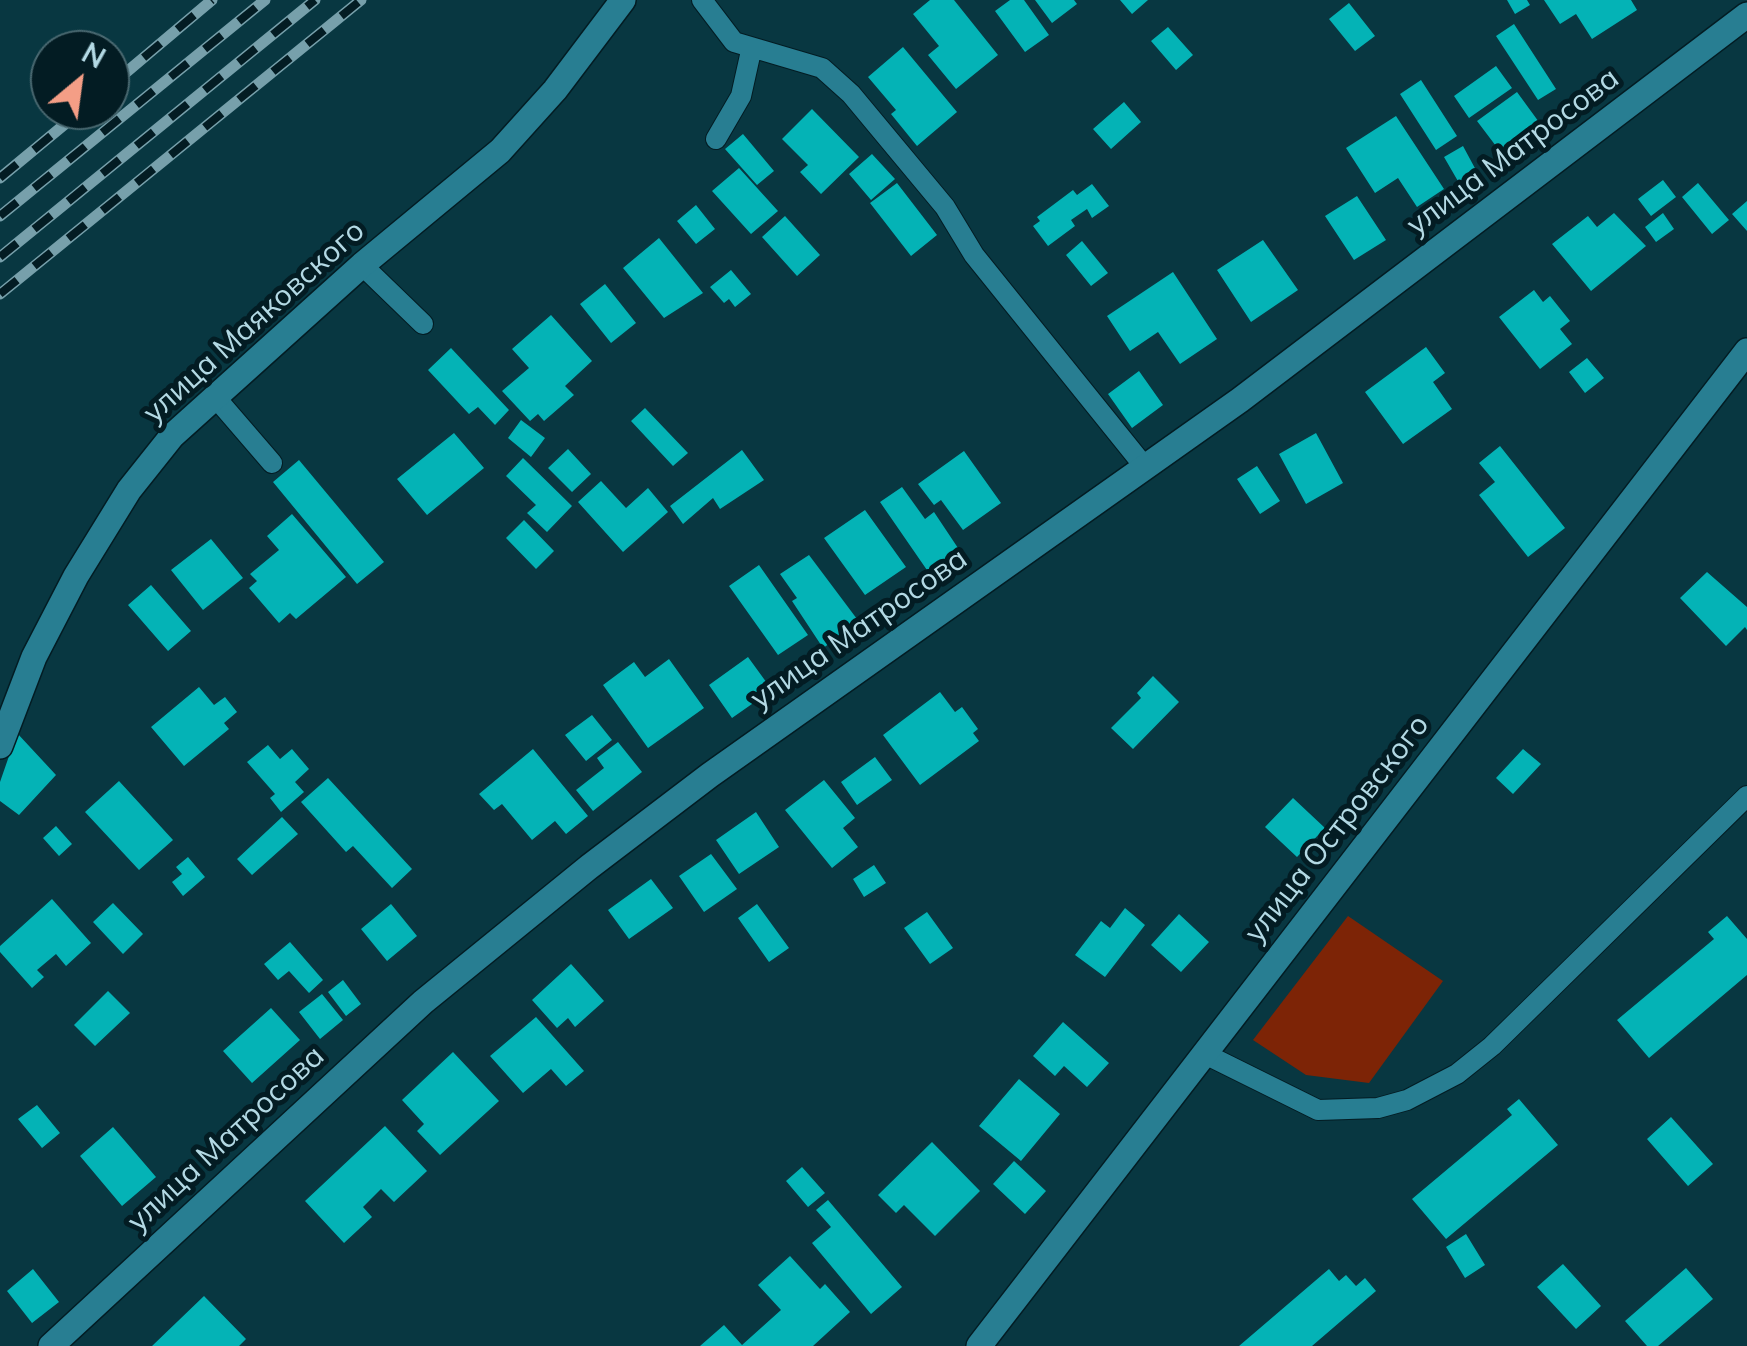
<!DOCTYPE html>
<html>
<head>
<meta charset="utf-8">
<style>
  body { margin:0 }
  #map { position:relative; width:1747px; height:1346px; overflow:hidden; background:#083741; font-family:Mulish,sans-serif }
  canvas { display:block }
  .north { position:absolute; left:30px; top:30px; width:100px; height:100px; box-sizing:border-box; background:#031c23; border:2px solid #496870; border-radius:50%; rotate:29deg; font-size:28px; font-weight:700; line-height:40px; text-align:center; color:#b3d9e4 }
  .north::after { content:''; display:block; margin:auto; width:35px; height:45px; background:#f49e86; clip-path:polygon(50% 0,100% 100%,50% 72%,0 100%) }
</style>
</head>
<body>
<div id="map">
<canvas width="1747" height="1346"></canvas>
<div class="north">N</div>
</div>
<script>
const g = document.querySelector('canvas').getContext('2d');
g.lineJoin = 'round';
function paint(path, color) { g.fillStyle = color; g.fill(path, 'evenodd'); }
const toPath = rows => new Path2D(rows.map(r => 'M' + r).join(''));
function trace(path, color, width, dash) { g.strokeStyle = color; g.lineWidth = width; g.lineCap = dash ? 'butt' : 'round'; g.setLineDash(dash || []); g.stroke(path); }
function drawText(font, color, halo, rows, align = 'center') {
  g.font = font + ' Mulish,sans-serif'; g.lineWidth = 10; g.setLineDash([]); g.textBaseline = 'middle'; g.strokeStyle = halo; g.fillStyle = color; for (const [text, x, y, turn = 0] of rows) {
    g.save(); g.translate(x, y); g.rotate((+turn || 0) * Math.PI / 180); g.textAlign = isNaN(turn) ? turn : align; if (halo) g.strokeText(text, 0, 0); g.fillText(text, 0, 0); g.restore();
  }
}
paint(toPath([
  [1348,916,1443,981,1369,1083,1306,1075,1253,1040]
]), '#7d2406');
paint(toPath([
  [930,0,954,0,998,55,956,89,928,55,939,46,913,14],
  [1010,0,1024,0,1049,35,1025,52,995,11],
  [1035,0,1074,0,1077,4,1052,23],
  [1120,0,1148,0,1132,14],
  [1507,0,1527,0,1530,5,1515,14],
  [1544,0,1631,0,1637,10,1592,39,1576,14,1560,24],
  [1349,3,1375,36,1355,51,1329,19],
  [1514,24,1556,89,1538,100,1496,36],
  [1168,27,1193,55,1176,70,1151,41],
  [903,47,957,112,917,146,891,114,896,110,868,77],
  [1496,66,1512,88,1469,118,1454,96],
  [1421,80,1457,136,1436,150,1400,94],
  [1517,92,1544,129,1505,158,1477,121],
  [1124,102,1141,122,1111,149,1093,129],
  [812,109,859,157,821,194,800,172,808,165,782,139],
  [1396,116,1444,189,1417,207,1398,178,1375,193,1346,148],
  [743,134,774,171,757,185,725,149],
  [1463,146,1484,185,1466,195,1444,157],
  [872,154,895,179,871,200,849,174],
  [739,168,778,211,751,234,712,191],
  [1663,180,1676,197,1651,216,1638,199],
  [897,183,937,235,911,256,870,203],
  [1698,183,1729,220,1712,234,1682,197],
  [1092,184,1109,206,1092,218,1087,209,1071,220,1075,226,1048,246,1033,226,1040,221,1037,217,1073,190,1077,195],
  [1357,196,1386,240,1354,260,1325,216],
  [1747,201,1747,231,1732,214],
  [696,205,715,229,696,244,677,221],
  [1614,213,1646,246,1591,291,1552,244,1588,216,1597,227],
  [1663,213,1674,229,1656,242,1645,227],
  [785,216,820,255,797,276,762,237],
  [659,238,703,293,664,318,623,268],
  [1263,240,1298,290,1251,322,1217,270],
  [1082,241,1108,273,1091,286,1066,255],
  [731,270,751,294,735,307,729,299,724,303,710,287],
  [1173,272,1217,339,1180,364,1158,332,1130,351,1107,316],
  [605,284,636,323,611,343,580,304],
  [1534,290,1543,302,1550,296,1570,321,1560,329,1572,344,1540,369,1499,317],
  [551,315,592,361,565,386,574,395,544,421,538,414,530,421,502,391,529,368,512,349],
  [1426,347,1445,373,1433,382,1452,409,1403,444,1365,392],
  [451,348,509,410,495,425,478,407,469,414,428,370],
  [1587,358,1604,378,1585,393,1569,372],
  [1139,371,1163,405,1132,428,1108,394],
  [645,408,688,453,673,466,631,421],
  [521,420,545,438,531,457,508,438],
  [454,433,484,468,427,515,397,479],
  [1316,433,1343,483,1306,504,1279,454],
  [1500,446,1565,528,1528,557,1479,495,1495,482,1479,463],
  [568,449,591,474,572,492,548,468],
  [742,450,764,480,720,509,713,498,683,524,670,506],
  [964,451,1001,503,963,530,941,500,934,505,918,484],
  [523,458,572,506,547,532,527,513,536,505,506,476],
  [299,460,384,562,357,584,273,482],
  [1257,466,1280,501,1260,514,1237,479],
  [601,481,626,508,648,488,668,512,623,552,578,502],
  [902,487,925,519,934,512,960,551,929,573,880,502],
  [865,510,906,567,865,595,824,538],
  [292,514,346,577,296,619,290,613,279,623,249,588,257,581,250,574,279,550,267,536],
  [524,520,554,551,536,569,506,538],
  [211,539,243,578,203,610,171,570],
  [809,555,860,623,823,648,792,601,797,598,780,574],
  [759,565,808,635,778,655,729,586],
  [1707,572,1747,607,1747,630,1745,627,1726,646,1680,598],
  [151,585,191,631,168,651,128,605],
  [748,657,772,690,732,718,709,685],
  [669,659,704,708,648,748,603,685,634,662,645,677],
  [1153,676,1179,702,1133,749,1111,728,1141,698,1137,693],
  [199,687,214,705,225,697,237,712,224,723,229,729,184,766,151,727],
  [940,692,955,712,962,707,978,729,973,733,979,741,920,785,883,735],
  [592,715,612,740,586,761,565,735],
  [17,733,56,775,19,815,0,801,0,782],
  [618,742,642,772,593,811,576,790,604,768,597,758],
  [268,745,280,759,292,749,309,769,295,782,304,792,281,812,270,798,275,794,247,762],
  [533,749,588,816,566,834,555,821,532,840,502,804,494,810,479,794],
  [1523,749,1541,764,1513,794,1496,778],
  [875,757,892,780,857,805,841,782],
  [328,778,412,869,392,888,353,846,346,852,301,802],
  [824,780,855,818,843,828,858,847,832,868,785,810],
  [119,781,173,840,139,870,85,812],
  [1293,798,1325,828,1297,857,1265,827],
  [756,812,779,847,739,874,716,840],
  [282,817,298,834,252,875,237,859],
  [56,826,72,844,59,856,43,838],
  [711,854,737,889,704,912,679,876],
  [188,857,205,877,183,896,172,882,182,874,176,867],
  [874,865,886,883,864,897,853,879],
  [651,879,673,908,629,939,608,910],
  [52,899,91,943,66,966,56,954,37,970,44,977,32,988,0,952,0,946],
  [113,903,143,934,123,954,93,922],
  [391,904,417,936,387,961,361,929],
  [757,904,789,948,769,962,738,918],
  [1125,908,1145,925,1105,977,1075,955,1101,921,1110,928],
  [927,912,953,948,930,964,904,928],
  [1179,914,1209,942,1181,972,1151,945],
  [1727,916,1747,939,1747,975,1649,1058,1617,1020,1714,939,1708,932],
  [290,942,323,980,309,993,289,971,278,980,264,964],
  [571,964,604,1001,575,1027,568,1018,557,1028,532,1000],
  [343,980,361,1004,346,1016,328,992],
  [108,991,130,1013,95,1046,74,1025],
  [322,994,343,1020,320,1039,299,1012],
  [271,1008,300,1040,252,1083,223,1051],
  [536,1017,584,1071,566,1086,551,1069,523,1093,490,1056],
  [1063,1022,1109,1063,1087,1087,1064,1066,1055,1076,1033,1056],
  [453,1052,499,1101,440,1155,417,1131,424,1124,402,1100],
  [1019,1079,1060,1114,1021,1161,979,1126],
  [1519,1099,1558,1145,1446,1239,1412,1199,1512,1115,1507,1109],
  [37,1105,60,1133,42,1148,18,1119],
  [1671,1117,1713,1164,1688,1186,1647,1139],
  [385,1126,427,1171,394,1202,381,1189,363,1207,372,1217,344,1243,305,1201],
  [113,1127,156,1177,122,1206,80,1156],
  [932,1142,980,1191,935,1236,904,1205,896,1213,878,1195],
  [1014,1161,1046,1191,1025,1214,993,1184],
  [802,1167,825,1193,808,1207,786,1181],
  [828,1200,902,1287,871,1314,812,1243,831,1227,816,1210],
  [1466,1234,1485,1265,1465,1278,1446,1247],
  [790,1256,820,1289,825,1284,850,1312,813,1346,700,1346,724,1325,742,1345,781,1310,758,1285],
  [1563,1264,1601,1306,1576,1329,1537,1287],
  [1686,1268,1713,1299,1658,1346,1647,1346,1625,1321],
  [33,1269,59,1302,32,1323,7,1291],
  [1329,1269,1339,1281,1346,1275,1356,1286,1365,1278,1376,1291,1312,1346,1239,1346],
  [204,1296,246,1339,239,1346,152,1346]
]), '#04b3b6');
const lane = toPath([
  [702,0,734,42,822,68,851,94,945,207,974,255,1144,466],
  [716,139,741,96,751,51],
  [362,265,423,324],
  [216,398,272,463],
  [1205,1054,1318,1110,1378,1108,1407,1100,1457,1074,1492,1046,1747,796]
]);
const street = toPath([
  [0,746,34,657,76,576,129,490,172,436,362,265,500,151,555,90,623,0],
  [51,1346,423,1002,589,867,710,775,1240,400,1747,15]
]);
const secondary = toPath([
  [979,1346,1747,351]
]);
trace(lane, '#031c23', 22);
trace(street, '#031c23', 28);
trace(secondary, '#031c23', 28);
trace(lane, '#287e92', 20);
trace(street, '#287e92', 25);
trace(secondary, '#287e92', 25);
const rail = toPath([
  [110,86,212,0],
  [0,178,82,110],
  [0,216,265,0],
  [0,257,315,0],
  [0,294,361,0]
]);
trace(rail, '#77a0ab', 11);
trace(rail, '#031c23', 8, [22]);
drawText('30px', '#b3d9e4', '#031c23', [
  ["улица Матросова",1513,152,-37],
  ["улица Маяковского",254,322,-42],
  ["улица Матросова",859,629,-35],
  ["улица Островского",1337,829,-52],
  ["улица Матросова",226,1139,-43]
]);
</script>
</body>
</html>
